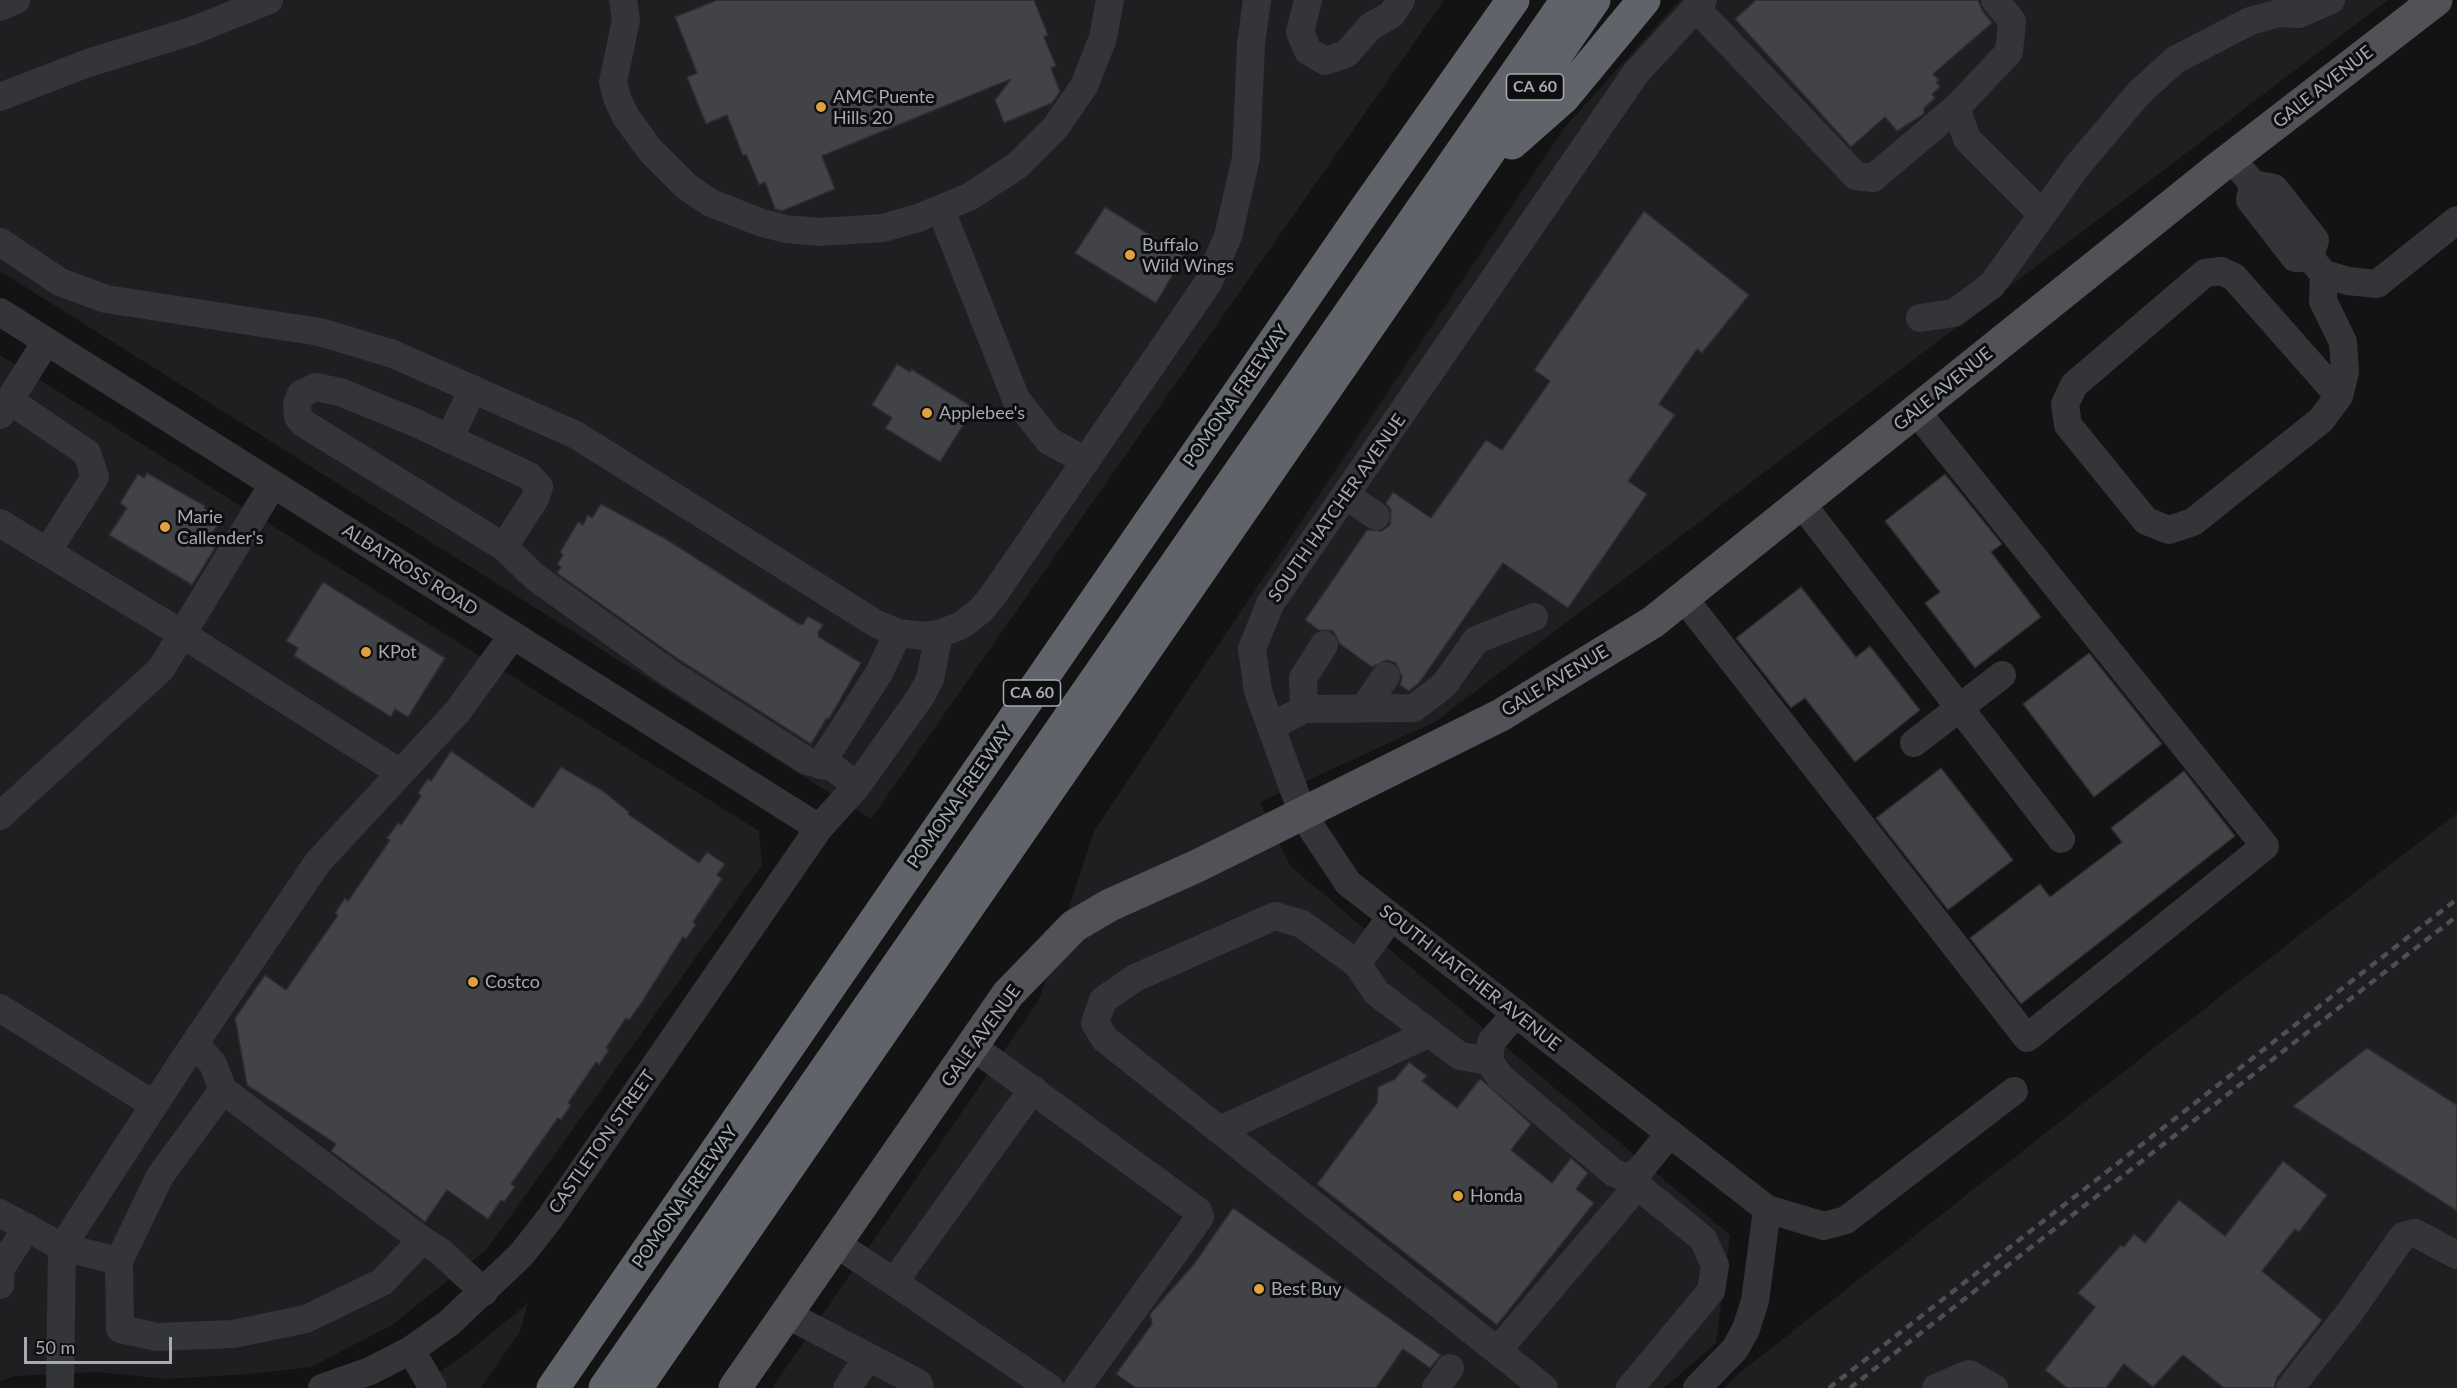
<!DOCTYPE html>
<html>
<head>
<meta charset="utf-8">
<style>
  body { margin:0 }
  #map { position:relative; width:2457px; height:1388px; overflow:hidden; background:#131314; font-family:Lato,sans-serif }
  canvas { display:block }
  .scale { position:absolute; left:24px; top:1337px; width:148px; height:27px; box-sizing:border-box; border:3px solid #a5aab3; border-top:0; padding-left:8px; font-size:18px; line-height:21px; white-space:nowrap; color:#a5aab3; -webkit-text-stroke:4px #0e0e0f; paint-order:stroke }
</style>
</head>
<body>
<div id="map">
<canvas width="2457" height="1388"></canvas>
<div class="scale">50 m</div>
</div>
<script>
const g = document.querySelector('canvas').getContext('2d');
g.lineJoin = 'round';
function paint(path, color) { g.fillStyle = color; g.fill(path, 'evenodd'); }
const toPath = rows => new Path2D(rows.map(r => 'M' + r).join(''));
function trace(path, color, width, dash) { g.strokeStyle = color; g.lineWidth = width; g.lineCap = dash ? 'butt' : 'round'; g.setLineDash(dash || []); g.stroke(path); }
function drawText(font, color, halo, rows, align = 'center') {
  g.font = font + ' Lato,sans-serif'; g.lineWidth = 6; g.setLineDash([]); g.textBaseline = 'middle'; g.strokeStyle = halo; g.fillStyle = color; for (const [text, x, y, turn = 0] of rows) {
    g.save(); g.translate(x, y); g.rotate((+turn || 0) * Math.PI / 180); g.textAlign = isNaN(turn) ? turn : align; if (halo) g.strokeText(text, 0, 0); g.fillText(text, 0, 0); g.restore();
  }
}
paint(toPath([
  [0,0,1444,0,871,819,0,271],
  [1680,0,2388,0,1435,722,1260,802,1290,866,1730,1235,1716,1343,1664,1388,772,1388,1039,1000,1094,831,1565,127],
  [0,355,759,831,762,865,487,1249,392,1325,311,1367,250,1374,165,1379,98,1372,15,1376,0,1381],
  [2457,813,2457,1388,1724,1388,1737,1375,2159,1044],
  [528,1303,520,1331,481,1388,415,1388,466,1354]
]), '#1f1f21');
const building = toPath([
  [717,0,1034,0,1048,35,1044,37,1056,66,1051,68,1060,92,1052,103,1004,123,995,100,1011,79,822,156,835,189,782,211,775,209,765,182,759,185,746,154,743,156,727,115,706,124,687,77,697,73,675,17,717,0],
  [1756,0,1978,0,1982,10,1992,23,1933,74,1939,80,1936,82,1940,87,1932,94,1935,98,1924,108,1924,114,1897,131,1885,117,1851,147,1735,19,1756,0],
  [1105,207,1184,256,1156,303,1075,253,1105,207],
  [1644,211,1749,295,1702,353,1697,349,1659,404,1675,415,1628,481,1647,494,1568,608,1503,563,1419,683,1409,691,1400,685,1402,677,1396,663,1387,660,1372,667,1340,644,1333,631,1319,630,1305,620,1367,530,1382,531,1390,525,1391,510,1386,503,1393,492,1431,518,1486,440,1502,450,1550,381,1534,370,1644,211],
  [897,364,910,372,911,369,974,408,940,462,885,428,892,418,872,405,897,364],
  [147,473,205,506,204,508,221,519,207,542,215,548,192,585,109,535,127,508,120,503,138,474,144,478,147,473],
  [1945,474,2002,544,1991,552,2041,617,1975,668,1925,603,1940,592,1885,521,1945,474],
  [601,504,666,539,799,624,803,624,808,616,823,625,818,633,819,637,861,663,829,719,827,718,811,744,678,659,557,573,561,567,557,564,563,555,560,552,578,522,583,525,588,515,592,518,601,504],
  [323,582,445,658,408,717,395,709,391,717,294,656,298,648,286,641,323,582],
  [1801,587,1856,657,1870,646,1920,710,1855,762,1805,698,1791,708,1736,638,1801,587],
  [2089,653,2162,744,2094,797,2023,704,2089,653],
  [451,751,533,808,561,767,603,791,629,812,628,814,699,863,707,852,725,864,717,875,722,879,693,922,696,924,686,939,683,937,640,1005,629,1020,626,1018,606,1048,609,1050,599,1065,596,1062,568,1103,571,1105,561,1120,558,1118,511,1184,515,1187,504,1202,501,1200,488,1219,447,1190,425,1222,331,1151,336,1144,247,1085,235,1018,265,975,286,990,338,915,335,913,345,898,348,901,390,840,387,838,398,823,401,825,421,796,418,793,428,779,431,781,451,751],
  [1941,768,2013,860,1948,910,1876,818,1941,768],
  [2184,771,2235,836,2021,1004,1970,938,2040,884,2050,897,2122,842,2111,828,2184,771],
  [2367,1048,2457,1105,2457,1211,2293,1106,2367,1048],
  [1409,1062,1427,1076,1422,1081,1457,1108,1480,1079,1483,1081,1531,1124,1511,1150,1552,1183,1571,1158,1588,1173,1576,1189,1594,1203,1497,1325,1317,1184,1377,1103,1378,1087,1395,1079,1409,1062],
  [2283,1161,2327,1195,2299,1232,2295,1229,2262,1271,2322,1320,2277,1378,2274,1388,2224,1388,2183,1355,2153,1387,2124,1364,2106,1388,2067,1388,2045,1370,2095,1307,2078,1293,2121,1245,2124,1247,2134,1234,2145,1243,2179,1200,2225,1236,2283,1161],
  [1233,1208,1441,1355,1430,1368,1403,1349,1376,1388,1136,1388,1116,1374,1152,1324,1150,1314,1194,1264,1233,1208]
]);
paint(building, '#424347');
trace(building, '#2d2d30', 1.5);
trace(toPath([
  [623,0,626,20,613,82,617,98,626,117,650,150,687,187,711,203,762,223,786,229,819,232,883,228,918,218,969,197,1018,165,1055,128,1084,86,1103,38,1110,0],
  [1308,0,1300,32,1308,51,1325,61,1346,54,1371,26,1391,15,1401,0],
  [1703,0,1636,73,1270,604,1252,649,1258,691,1303,815,1348,883,1767,1209,1824,1226,1846,1220,2014,1091],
  [1995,0,2012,21,2009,52,1956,108,1967,139,2042,214],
  [0,7,16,0],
  [1696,8,1856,176,1873,178,1956,108],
  [0,97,88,63,192,31,269,0],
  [2241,170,2253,184,2274,188,2315,240,2310,258],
  [2253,184,2250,200,2295,258,2310,258,2324,274,2348,281,2377,284,2457,220],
  [941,210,1016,399,1049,441,1086,461],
  [0,242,60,282,106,299,320,332,393,354,576,435,875,623,898,633,923,636,939,634,962,625,981,610,994,594,1208,283,1228,236,1246,158,1251,44,1257,0],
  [2324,274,2323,301,2343,342,2345,372,2339,396,2321,420,2193,522,2169,530,2146,521,2068,425,2065,404,2074,385,2205,273,2221,271,2234,277,2339,396],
  [0,312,819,828],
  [1920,318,1954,313,1992,285,2077,166,2139,93,2175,60,2250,21,2279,13,2299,14,2331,0],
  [9,400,87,453,95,477,47,552],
  [0,415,46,342],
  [449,439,473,389],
  [1346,495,1376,516],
  [1801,503,2061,839],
  [0,523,182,634,399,772],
  [504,547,536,497,539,487,529,476,416,423,340,392,316,387,301,394,297,404,298,417,303,423,504,547,535,577,671,674,807,761,834,768,857,786],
  [1683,597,2027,1038,2265,846,1916,411],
  [1364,708,1386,676],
  [1304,709,1303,678,1324,645],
  [1271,727,1304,709,1414,708,1444,685,1476,640,1534,617],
  [1914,743,2002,675],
  [820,765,879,673,898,633],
  [0,816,161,669,273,484],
  [1391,917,1357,964,1377,993,1460,1056,1489,1061],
  [1357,964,1302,924,1275,916,1135,978,1103,1000,1095,1023,1105,1039,1544,1388],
  [0,1008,154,1105],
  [1516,1013,1491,1042,1489,1061,1500,1077,1614,1173,1628,1178,1640,1170,1670,1133],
  [195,1043,213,1064,223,1090],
  [972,1046,1198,1211,1200,1217,1077,1388],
  [1220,1130,1430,1033],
  [1628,1178,1703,1239,1715,1265,1711,1291,1630,1388],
  [0,1213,62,1247,119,1261,120,1329,157,1337,233,1334,306,1319,382,1282,422,1240,441,1252,484,1292],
  [835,1243,894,1282,1033,1089],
  [119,1261,160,1176,223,1090,422,1240],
  [894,1282,1050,1388],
  [0,1285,1,1268,27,1227],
  [786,1314,918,1383,920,1388],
  [411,1350,433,1388],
  [1498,1350,1638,1185],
  [60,1388,62,1247,184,1059,318,862,458,711,513,635],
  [322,1388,370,1371,411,1350,449,1323,521,1255,550,1218,819,828,857,786,921,696,930,679,939,634],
  [847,1388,868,1357],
  [1436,1388,1450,1368],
  [1697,1388,1735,1349,1746,1329,1755,1301,1767,1209],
  [1936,1388,1969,1374,1994,1388],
  [2290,1388,2350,1312,2403,1236,2415,1233,2457,1255]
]), '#343539', 28);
trace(toPath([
  [735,1388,1008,994,1074,926,1110,905,1197,866,1501,715,1653,622,2217,169,2436,0]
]), '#505257', 33);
trace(toPath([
  [1512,143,1563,98,1644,0],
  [553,1388,1362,214,1513,0],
  [605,1388,1567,0],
  [636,1388,1594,0]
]), '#606369', 33);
trace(toPath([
  [1829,1388,2457,899],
  [1850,1388,2457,916]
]), '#4d4f53', 4.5, [8, 6]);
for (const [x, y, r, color] of [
  [821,107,6,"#e0a23f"],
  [1130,255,6,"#e0a23f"],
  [927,413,6,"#e0a23f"],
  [165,527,6,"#e0a23f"],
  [366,652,6,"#e0a23f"],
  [473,982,6,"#e0a23f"],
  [1458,1196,6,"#e0a23f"],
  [1259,1289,6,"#e0a23f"]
]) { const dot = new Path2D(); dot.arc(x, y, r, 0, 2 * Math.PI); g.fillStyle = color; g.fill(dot); trace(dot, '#0e0e0f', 2); }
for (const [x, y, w] of [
  [1535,87,57],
  [1032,693,57]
]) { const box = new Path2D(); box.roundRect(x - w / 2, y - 13, w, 26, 4.5); g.fillStyle = '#0e0e0f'; g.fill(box); trace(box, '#a5aab3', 1.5); }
drawText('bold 16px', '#a5aab3', null, [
  ["CA 60",1535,87],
  ["CA 60",1032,693]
]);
drawText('18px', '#a5aab3', '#0e0e0f', [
  ["GALE AVENUE",2323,87,-38],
  ["GALE AVENUE",1943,389,-39],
  ["POMONA FREEWAY",1236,396,-55],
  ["SOUTH HATCHER AVENUE",1337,508,-55],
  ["ALBATROSS ROAD",410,570,32],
  ["GALE AVENUE",1555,681,-31],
  ["POMONA FREEWAY",960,797,-55],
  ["SOUTH HATCHER AVENUE",1470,978,38],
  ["GALE AVENUE",981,1036,-54],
  ["CASTLETON STREET",602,1142,-55],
  ["POMONA FREEWAY",685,1197,-55]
]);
drawText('18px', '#a5aab3', '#0e0e0f', [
  ["AMC Puente",833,97],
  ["Hills 20",833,118],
  ["Buffalo",1142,245],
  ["Wild Wings",1142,266],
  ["Applebee's",939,413],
  ["Marie",177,517],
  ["Callender's",177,538],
  ["KPot",378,652],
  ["Costco",485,982],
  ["Honda",1470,1196],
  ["Best Buy",1271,1289]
], 'left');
</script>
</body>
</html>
